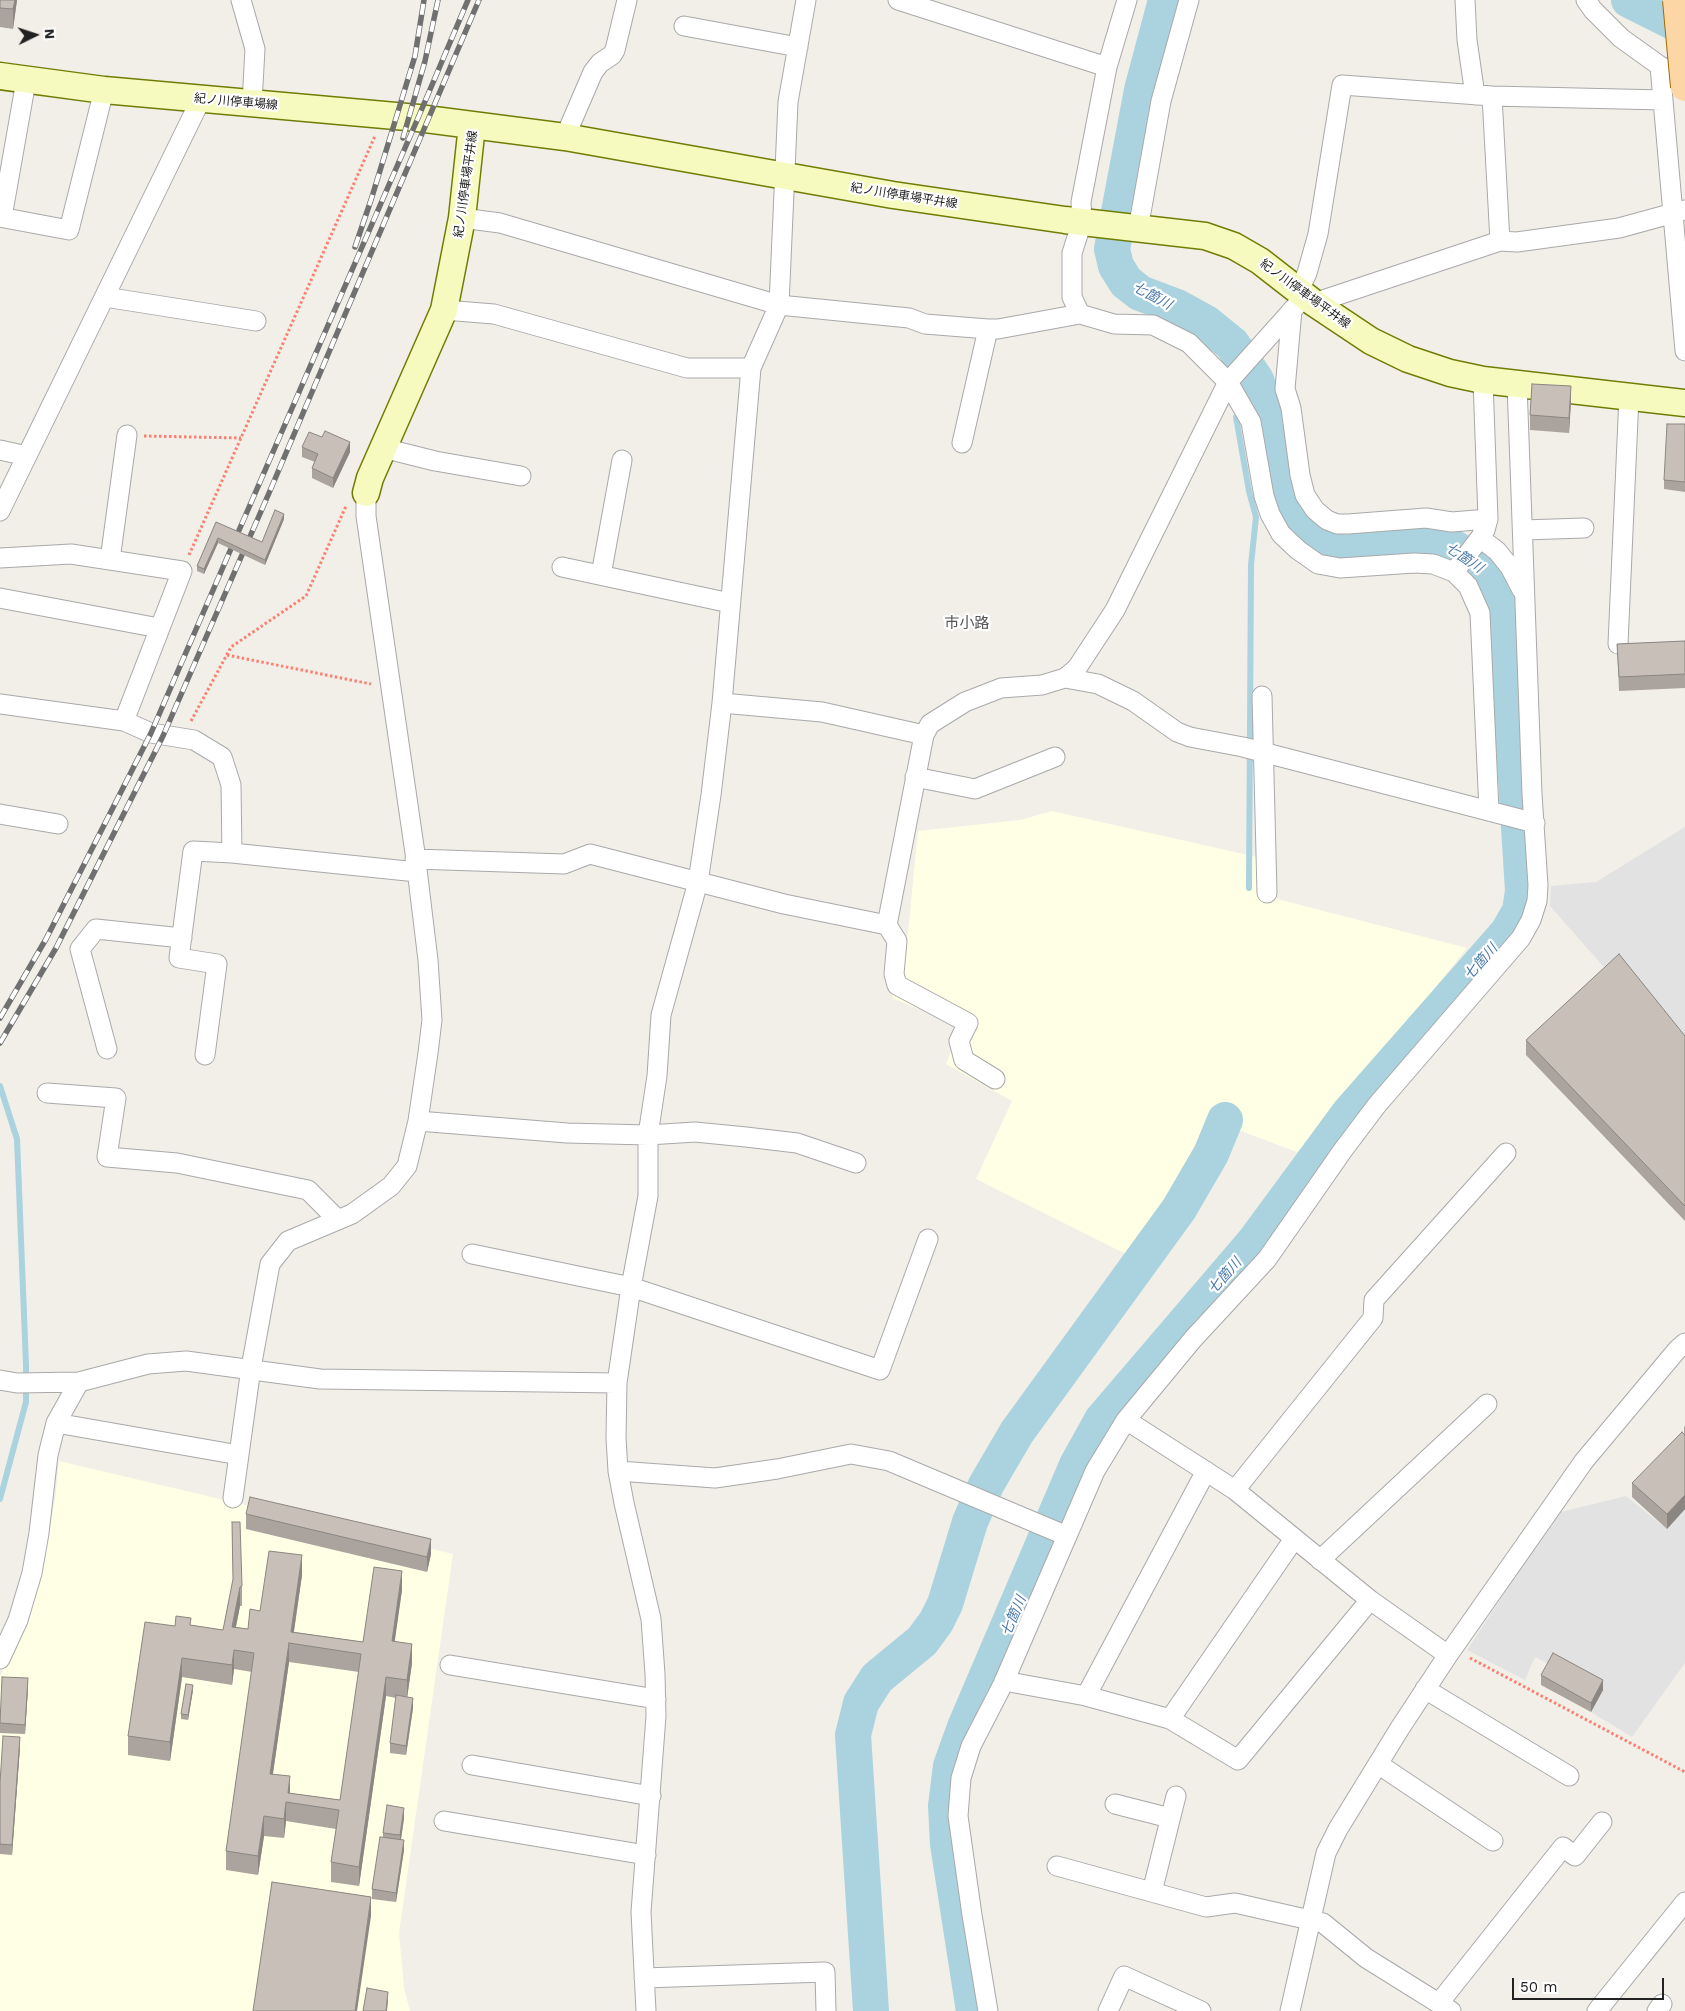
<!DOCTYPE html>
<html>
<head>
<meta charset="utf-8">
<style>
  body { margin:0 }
  #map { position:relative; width:1685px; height:2011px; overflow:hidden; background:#f2efe9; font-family:"Work Sans",sans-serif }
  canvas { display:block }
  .north { position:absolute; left:10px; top:10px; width:50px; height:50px; -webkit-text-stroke:4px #fff; paint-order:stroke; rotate:86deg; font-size:14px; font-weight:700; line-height:20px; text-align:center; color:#222 }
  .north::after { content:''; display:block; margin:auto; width:18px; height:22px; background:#222; clip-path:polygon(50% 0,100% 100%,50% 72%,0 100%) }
  .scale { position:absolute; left:1512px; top:1978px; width:152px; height:22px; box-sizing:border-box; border:2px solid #222; border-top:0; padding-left:6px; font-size:15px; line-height:18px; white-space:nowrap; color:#222; -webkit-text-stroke:4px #fff; paint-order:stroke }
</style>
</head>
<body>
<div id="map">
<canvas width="1685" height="2011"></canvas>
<div class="north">N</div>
<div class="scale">50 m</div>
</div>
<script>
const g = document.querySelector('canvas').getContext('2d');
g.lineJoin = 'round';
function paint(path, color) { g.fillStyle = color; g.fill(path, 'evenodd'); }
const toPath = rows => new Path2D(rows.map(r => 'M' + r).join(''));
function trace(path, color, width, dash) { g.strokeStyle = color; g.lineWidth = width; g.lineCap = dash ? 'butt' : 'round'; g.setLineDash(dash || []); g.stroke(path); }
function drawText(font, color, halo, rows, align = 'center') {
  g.font = font + ' "Work Sans","Noto Sans JP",sans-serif'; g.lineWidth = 4.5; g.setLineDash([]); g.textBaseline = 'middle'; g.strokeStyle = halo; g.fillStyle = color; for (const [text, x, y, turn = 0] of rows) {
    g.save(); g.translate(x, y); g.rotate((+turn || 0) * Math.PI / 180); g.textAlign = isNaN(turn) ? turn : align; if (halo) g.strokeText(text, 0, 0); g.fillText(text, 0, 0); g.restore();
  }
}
paint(toPath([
  [1052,811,1257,857,1258,894,1467,948,1302,1154,1212,1120,1130,1256,976,1179,1012,1101,946,1064,961,1026,892,998,908,933,918,831,1020,820],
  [59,1461,453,1554,399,1933,404,1988,410,2011,0,2011,0,1676,21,1636,41,1577,55,1500]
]), '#ffffe5');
paint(toPath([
  [1685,827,1685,1059,1550,906,1551,886,1596,882],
  [1626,1496,1667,1529,1685,1509,1685,1663,1632,1737,1591,1712,1602,1690,1535,1657,1525,1680,1467,1650,1557,1513]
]), '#e2e2e2');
trace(toPath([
  [1246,393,1256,380],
  [1236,417,1249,491,1256,517,1251,565,1249,888],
  [0,1086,17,1139,26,1365,26,1402,0,1499]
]), '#aad3df', 6);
trace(toPath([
  [1629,0,1685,28],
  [871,2011,853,1735,861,1703,877,1678,922,1641,936,1622,945,1604,970,1522,986,1485,1017,1432,1179,1209,1211,1154,1225,1120],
  [974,2011,948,1844,946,1806,951,1766,965,1727,1077,1465,1102,1420,1255,1241,1350,1112,1508,932,1520,911,1523,891,1506,620,1499,594,1485,570,1461,552,1445,543,1417,539,1344,544,1316,537,1300,524,1287,505,1280,483,1268,411,1256,380,1232,344,1206,323,1177,307,1140,293,1126,282,1116,266,1112,249,1142,90,1166,0]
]), '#aad3df', 36);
const minor = toPath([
  [241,0,255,49,252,103],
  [898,0,1107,67,1081,202,1082,222,1072,253,1072,297,1080,314,1114,324,1153,325,1189,343,1228,382,1251,422,1264,496,1270,514,1281,534,1298,550,1318,564,1340,568,1414,563,1433,564,1454,572,1468,586,1480,613,1489,811],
  [1465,0,1467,40,1475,95],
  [1586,0,1593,10,1621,38,1660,66,1670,71],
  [684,26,798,47],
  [1660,66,1685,351],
  [1107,67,1127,0],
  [1492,96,1500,241],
  [565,137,593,72,600,63,612,55,615,50,627,0],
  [0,217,69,230,104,90],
  [2,217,26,81],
  [462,218,500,223,779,305,909,318,925,324,988,329,998,329,1080,314],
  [1138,229,1161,101,1189,0],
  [1299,291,1307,273,1318,234,1342,85,1492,96,1663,100],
  [105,297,256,321],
  [1314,303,1500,241,1517,242,1619,228,1685,210],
  [444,310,494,314,687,368,751,368],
  [1292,310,1285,389,1291,408,1300,475,1305,495,1315,510,1327,520,1337,524,1348,524,1426,518,1452,522,1488,519],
  [962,443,988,329],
  [383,448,435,461,521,476],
  [0,450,27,456],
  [0,511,201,99],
  [1523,530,1584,528],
  [1480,538,1497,551,1510,567,1522,590],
  [0,558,71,554,182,571,124,721],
  [110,560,127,435],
  [562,567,730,603],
  [1454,572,1480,538,1485,530,1488,519,1483,380],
  [601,575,622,460],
  [0,598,159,628],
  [1618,644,1629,396],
  [1065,678,1098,684,1133,701,1177,732,1190,737,1243,747,1535,823],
  [1262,696,1267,893],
  [722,703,822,712,924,735],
  [0,704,124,721,151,733,194,740,222,757,231,785,232,853,417,872],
  [915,777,975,789,1055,757],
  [0,814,58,824],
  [415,859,564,864,590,854,784,904,887,925,924,735,930,724,965,702,1001,688,1042,685,1065,678,1077,668,1115,610,1228,382,1305,296],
  [887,925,897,941,894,974,897,985,968,1023,959,1041,964,1060,995,1079],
  [107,1049,80,949,96,929,182,938],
  [205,1055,217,964,179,958,193,851,232,853],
  [47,1093,116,1098,107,1157,177,1163,308,1190,338,1220],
  [418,1121,567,1133,648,1135,695,1132,746,1137,797,1143,856,1163],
  [472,1254,631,1287,880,1370,928,1239],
  [0,1380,17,1383,79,1382,148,1364,186,1361,320,1379,617,1383],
  [1126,1420,1235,1490,1370,1600,1448,1655],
  [56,1423,239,1455],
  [618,1471,715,1478,777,1469,851,1454,889,1461,1067,1536,1095,1471,1126,1420,1193,1339,1267,1259,1343,1150,1377,1105,1521,938,1531,920,1537,901,1538,885,1532,794,1517,384],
  [1235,1490,1373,1318,1374,1300,1506,1153],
  [233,1498,251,1368,270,1264,288,1241,352,1214,391,1186,407,1166,418,1121,428,1053,432,1020,428,960,415,853,366,516,366,493],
  [1320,1560,1487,1404],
  [0,1659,18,1620,32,1573,39,1533,48,1455,56,1423,79,1382],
  [450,1665,656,1699],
  [1004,1681,1086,1696,1170,1719,1238,1760,1370,1600],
  [1425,1689,1569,1776],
  [1086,1696,1206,1471],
  [1170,1719,1294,1539],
  [1378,1764,1493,1841],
  [472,1765,651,1796],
  [1115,1804,1170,1818],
  [444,1821,646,1855],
  [1057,1866,1206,1907,1235,1903,1323,1923,1366,1958,1451,2011],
  [1152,1892,1176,1796],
  [644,1978,825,1972,826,2011],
  [1439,2003,1563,1847,1575,1856,1602,1822],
  [646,2011,641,1912,656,1716,655,1674,651,1619,624,1503,618,1471,616,1438,617,1383,631,1287,648,1196,648,1135,657,1076,661,1015,698,882,711,795,722,703,751,368,779,305,788,102,806,0],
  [988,2011,972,1915,958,1816,961,1778,971,1746,1003,1684,1067,1536],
  [1108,2011,1124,1976,1201,2011],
  [1290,2011,1326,1853,1338,1829,1400,1728,1448,1655,1584,1461,1677,1350,1685,1343],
  [1597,2011,1685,1902],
  [1657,2011,1662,2004]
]);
const secondary = toPath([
  [0,76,104,90,418,118,565,137,893,195,1065,220,1205,236,1234,246,1260,261,1314,303,1371,341,1408,359,1450,373,1483,380,1685,403],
  [366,493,370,478,444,310,462,218,472,125]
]);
trace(minor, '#a9a9a9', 21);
trace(secondary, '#707d05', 29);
trace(toPath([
  [144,436,241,438],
  [189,555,375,136],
  [227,655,371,684],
  [191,721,231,647,306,596,346,506],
  [1470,1658,1685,1772]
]), '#fa8072', 3, [2.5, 2.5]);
trace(minor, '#fff', 19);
trace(secondary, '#f7fabf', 26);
const rail = toPath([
  [403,138,425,61,438,0],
  [355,247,371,200,415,56,424,0],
  [0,1018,46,939,151,733,418,118,468,0],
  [0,1043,56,948,163,736,269,493,479,0]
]);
trace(rail, '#707070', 5.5);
trace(rail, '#fff', 4, [11]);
const primaryBridge = toPath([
  [1677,0,1685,87]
]);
trace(primaryBridge, '#a06b00', 30, []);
trace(primaryBridge, '#fcd6a4', 28);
paint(toPath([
  [0,0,17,0,13,29,0,27],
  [1571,401,1569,433,1530,430,1530,415],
  [1685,424,1685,492,1664,489,1664,480],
  [302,447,350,452,333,488,312,478,312,468,315,462,302,457],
  [284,519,265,565,218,543,204,574,197,571,197,566,216,522,262,542],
  [1685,641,1685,688,1619,691,1617,644],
  [1685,1036,1685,1221,1526,1055,1526,1040],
  [1685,1426,1685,1509,1667,1529,1632,1497,1632,1483,1684,1433,1684,1427],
  [246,1514,431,1554,427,1572,246,1529],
  [232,1522,242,1586,242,1606,240,1606,236,1627,248,1629,260,1611,302,1575,294,1632,363,1642,402,1590,394,1642,412,1663,407,1697,413,1708,406,1755,390,1753,390,1743,396,1698,386,1696,359,1886,331,1882,331,1862,336,1829,286,1821,284,1838,264,1836,258,1875,226,1870,226,1851,252,1672,234,1669,232,1685,182,1677,170,1761,128,1755,128,1736,175,1626,191,1625,223,1630,233,1581],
  [289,1662,359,1672,340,1800,290,1793,273,1774],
  [1541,1675,1603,1690,1591,1712,1541,1685],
  [28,1688,25,1734,0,1733,0,1717],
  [193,1690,188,1720,181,1719,181,1714],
  [20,1747,12,1855,0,1854,0,1783],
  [404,1818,401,1840,404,1850,396,1902,372,1899,372,1889,383,1837,383,1833]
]), '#aba49e');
paint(toPath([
  [15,0,17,0,13,29,13,9],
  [1571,386,1571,401,1569,433,1569,418],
  [350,442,350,452,333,488,333,478],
  [284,514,284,519,265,565,265,560],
  [218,538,218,543,204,574,204,569],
  [1685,1495,1685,1509,1667,1529,1667,1514],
  [431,1539,431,1554,427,1572,427,1557],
  [302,1555,302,1575,292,1643,291,1632],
  [402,1571,402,1590,392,1661,392,1641],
  [240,1587,240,1606,232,1646,232,1627],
  [289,1643,289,1662,270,1793,270,1774],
  [412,1644,412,1663,407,1699,407,1680],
  [234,1650,234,1669,232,1685,232,1665],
  [182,1658,182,1677,170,1761,170,1742],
  [386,1677,386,1696,359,1886,359,1867],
  [28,1678,28,1688,25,1734,25,1725],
  [1603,1680,1603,1690,1591,1712,1591,1703],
  [193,1685,193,1690,188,1720,188,1715],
  [413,1698,413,1708,406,1755,406,1746],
  [20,1737,20,1747,12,1855,12,1845],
  [290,1776,290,1796,288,1793],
  [286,1802,286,1821,284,1838,284,1819],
  [404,1808,404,1818,400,1845,400,1835],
  [264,1816,264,1836,258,1875,258,1856],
  [404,1840,404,1850,396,1902,396,1893],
  [371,1897,371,1916,357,2011,355,2011],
  [388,1992,388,2001,387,2011,386,2011]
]), '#8b8681');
const building = toPath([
  [0,0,15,0,13,9,0,8,0,0],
  [1532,384,1571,386,1569,418,1530,415,1532,384],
  [1667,424,1685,424,1685,482,1664,480,1667,424],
  [325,431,350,442,333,478,312,468,318,454,302,447,309,432,322,437,325,431],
  [275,510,284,514,265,560,218,538,204,569,197,566,216,522,262,542,275,510],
  [1685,641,1685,674,1619,677,1617,644,1685,641],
  [1619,954,1685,1036,1685,1206,1526,1040,1619,954],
  [1682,1432,1685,1435,1685,1495,1667,1514,1632,1483,1682,1432],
  [250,1497,431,1539,427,1557,246,1514,250,1497],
  [232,1522,240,1522,242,1586,240,1587,232,1627,248,1629,250,1609,260,1611,269,1551,302,1555,291,1632,363,1642,374,1567,402,1571,392,1641,412,1644,407,1680,386,1677,359,1867,331,1862,339,1810,286,1802,284,1819,264,1816,258,1856,226,1851,254,1653,234,1650,232,1665,182,1658,170,1742,128,1736,145,1622,175,1626,176,1616,191,1618,190,1625,223,1630,233,1579,232,1522],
  [289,1643,361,1654,340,1800,288,1793,290,1776,270,1774,289,1643],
  [1553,1653,1603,1680,1591,1703,1541,1675,1553,1653],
  [2,1677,28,1678,25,1725,0,1723,2,1677],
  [186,1684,193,1685,188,1715,181,1714,186,1684],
  [396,1695,413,1698,406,1746,390,1743,396,1695],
  [3,1736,20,1737,12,1845,0,1844,0,1783,3,1736],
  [387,1805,404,1808,400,1835,383,1833,387,1805],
  [380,1837,404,1840,396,1893,372,1889,380,1837],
  [272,1882,371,1897,355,2011,253,2011,272,1882],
  [367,1988,388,1992,386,2011,363,2011,367,1988]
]);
paint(building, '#c7bfb8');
trace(building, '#8b8681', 1);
drawText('12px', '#222', '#fff', [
  ["紀ノ川停車場線",236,102,5],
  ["紀ノ川停車場平井線",466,184,-82],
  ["紀ノ川停車場平井線",904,196,9],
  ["紀ノ川停車場平井線",1305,294,36]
]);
drawText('italic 14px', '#4a7aab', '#fff', [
  ["七箇川",1152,296,28],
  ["七箇川",1464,558,34],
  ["七箇川",1481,962,-49],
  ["七箇川",1225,1276,-49],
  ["七箇川",1014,1616,-67]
]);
drawText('15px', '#555', '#fff', [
  ["市小路",967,624]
]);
</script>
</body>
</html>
